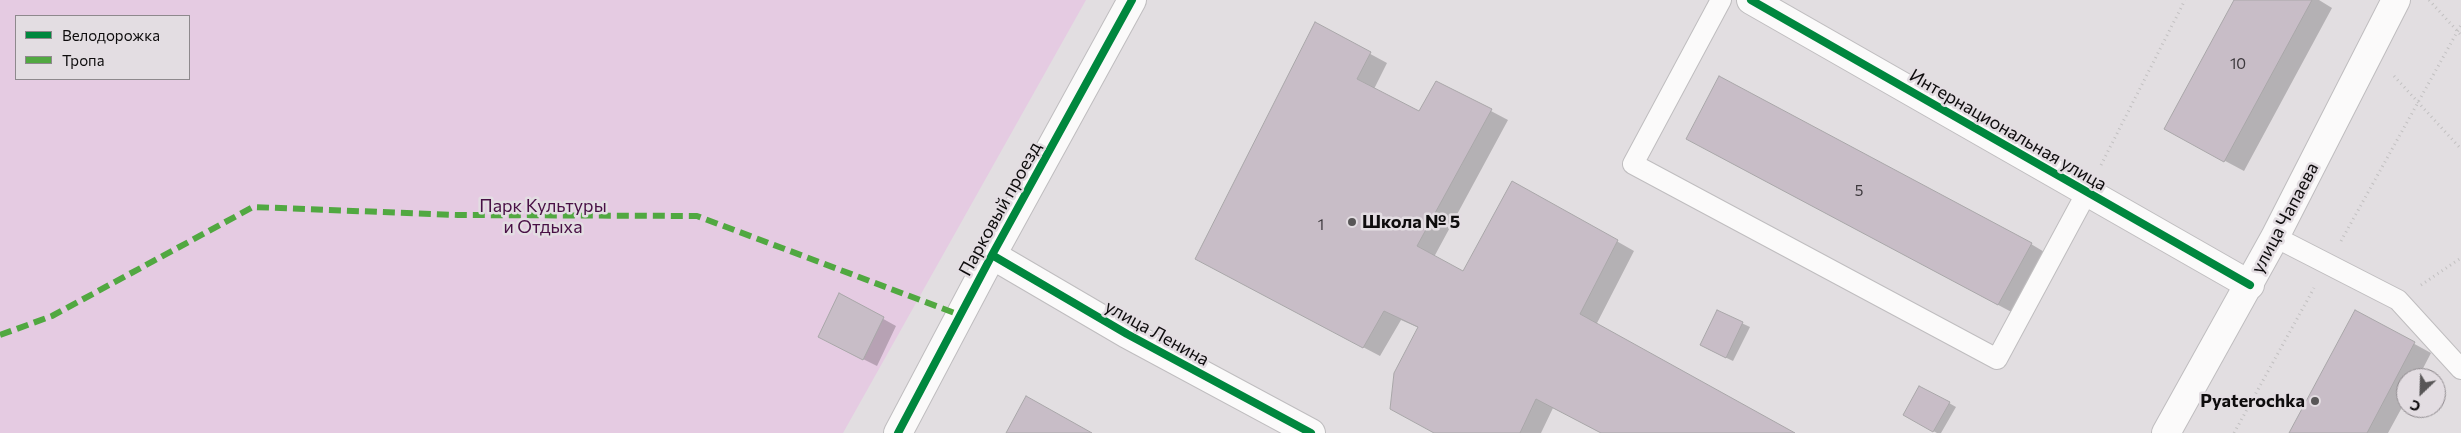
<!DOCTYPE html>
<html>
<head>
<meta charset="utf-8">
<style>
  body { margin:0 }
  #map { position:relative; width:2461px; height:433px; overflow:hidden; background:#e2dee1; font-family:Commissioner,sans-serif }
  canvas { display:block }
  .legend { position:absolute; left:15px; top:15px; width:175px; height:65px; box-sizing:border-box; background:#e3dde2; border:1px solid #8e898d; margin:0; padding:6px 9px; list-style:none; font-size:15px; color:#0e0c0d }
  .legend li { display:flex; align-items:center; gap:10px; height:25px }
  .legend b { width:25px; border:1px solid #8e898d }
  .north { position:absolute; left:2396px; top:368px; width:50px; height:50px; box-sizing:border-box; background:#e3dde2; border:1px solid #8e898d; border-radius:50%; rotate:204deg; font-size:14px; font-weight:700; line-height:20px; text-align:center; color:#0e0c0d }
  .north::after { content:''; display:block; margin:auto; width:18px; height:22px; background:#585657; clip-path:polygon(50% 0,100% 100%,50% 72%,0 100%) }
</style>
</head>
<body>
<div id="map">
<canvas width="2461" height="433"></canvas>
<ul class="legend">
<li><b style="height:6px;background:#00873e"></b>Велодорожка</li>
<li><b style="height:6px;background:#51a841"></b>Тропа</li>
</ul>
<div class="north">С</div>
</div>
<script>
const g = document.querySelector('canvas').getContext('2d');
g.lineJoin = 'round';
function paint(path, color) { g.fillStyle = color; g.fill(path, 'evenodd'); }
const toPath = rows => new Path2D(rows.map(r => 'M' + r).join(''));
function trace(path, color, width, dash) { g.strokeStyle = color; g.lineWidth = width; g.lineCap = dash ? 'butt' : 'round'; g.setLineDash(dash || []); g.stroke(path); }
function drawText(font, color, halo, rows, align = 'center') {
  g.font = font + ' Commissioner,sans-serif'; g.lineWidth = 5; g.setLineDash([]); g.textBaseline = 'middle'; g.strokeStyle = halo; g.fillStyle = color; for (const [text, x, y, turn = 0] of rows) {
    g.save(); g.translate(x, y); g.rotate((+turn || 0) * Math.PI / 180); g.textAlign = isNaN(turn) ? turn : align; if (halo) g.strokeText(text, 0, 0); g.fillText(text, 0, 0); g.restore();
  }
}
paint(toPath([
  [0,0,1086,0,843,433,0,433],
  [16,16,189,16,189,79,16,79]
]), '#e5cbe2');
paint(toPath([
  [2235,0,2319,0,2332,8,2244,171,2184,139],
  [1315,24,1387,63,1374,89,1420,113,1436,82,1508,120,1434,257,1463,273,1513,182,1634,251,1596,325,1792,433,1602,433,1553,408,1541,433,1436,433,1419,328,1401,320,1380,356,1214,269],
  [1707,150,2031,244,2051,256,2019,316],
  [840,295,896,326,877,366,833,344],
  [1718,312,1750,327,1733,361,1708,349],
  [2356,312,2431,353,2418,378,2406,378,2406,400,2388,433,2291,433],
  [1949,403,1956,407,1941,433,1937,433,1904,415]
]), '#0003');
const building = toPath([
  [2234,0,2312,0,2224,162,2164,129,2234,0],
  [1315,22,1371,52,1357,79,1419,111,1436,81,1492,109,1417,246,1463,271,1512,181,1618,240,1580,314,1795,433,1601,433,1536,399,1520,433,1434,433,1390,409,1394,373,1418,327,1384,311,1363,348,1195,259,1315,22],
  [1719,76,2032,243,1998,305,1686,139,1719,76],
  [839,293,884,317,863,360,818,337,839,293],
  [1717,310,1743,322,1726,358,1700,345,1717,310],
  [2355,310,2415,342,2367,433,2289,433,2355,310],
  [1919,386,1950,402,1933,432,1903,415,1919,386],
  [1026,396,1092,433,1006,433,1026,396]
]);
paint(building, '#c8bdc7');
trace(building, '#a9a7a9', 1);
const lane = toPath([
  [1721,0,1633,164,1997,359,2087,192],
  [2275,237,2398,300,2461,369]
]);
const street = toPath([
  [1751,0,2250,285],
  [992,255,1127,334,1311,433],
  [898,433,992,255,1132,0]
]);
const secondary = toPath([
  [2166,433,2275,237,2396,0]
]);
trace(lane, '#bfbdbf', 22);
trace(street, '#bfbdbf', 30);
trace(secondary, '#bfbdbf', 30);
trace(toPath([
  [2429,0,2461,35],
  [2394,76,2461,149],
  [2101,165,2185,0],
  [2341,241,2461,25],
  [2421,285,2461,258],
  [2234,433,2314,288]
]), '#c2c0c1', 3, [1, 4]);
trace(lane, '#fbfafa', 20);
trace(street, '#fbfafa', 28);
trace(secondary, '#fbfafa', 28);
trace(toPath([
  [0,335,52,316,253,207,458,215,697,216,960,315]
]), '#51a841', 6, [12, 6]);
trace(toPath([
  [1751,0,2250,285],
  [992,255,1127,334,1311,433],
  [898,433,992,255,1132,0]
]), '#00873e', 8);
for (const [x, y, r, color] of [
  [1352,222,5,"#585657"],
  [2315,401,5,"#585657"]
]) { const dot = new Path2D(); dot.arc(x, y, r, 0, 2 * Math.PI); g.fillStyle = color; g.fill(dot); trace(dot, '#e3dde2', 2); }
drawText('15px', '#3c383c', null, [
  ["10",2238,64],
  ["5",1859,191],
  ["1",1321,225]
]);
drawText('18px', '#0e0c0d', '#e3dde2', [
  ["Интернациональная улица",2008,130,30],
  ["Парковый проезд",1000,209,-61],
  ["улица Чапаева",2285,218,-62],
  ["улица Ленина",1157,333,29]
]);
drawText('18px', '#481045', '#e3dde2', [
  ["Парк Культуры",543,206],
  ["и Отдыха",543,227]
]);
drawText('bold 18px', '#0e0c0d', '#e3dde2', [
  ["Школа № 5",1362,222],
  ["Pyaterochka",2305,401,"right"]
], 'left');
</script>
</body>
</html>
